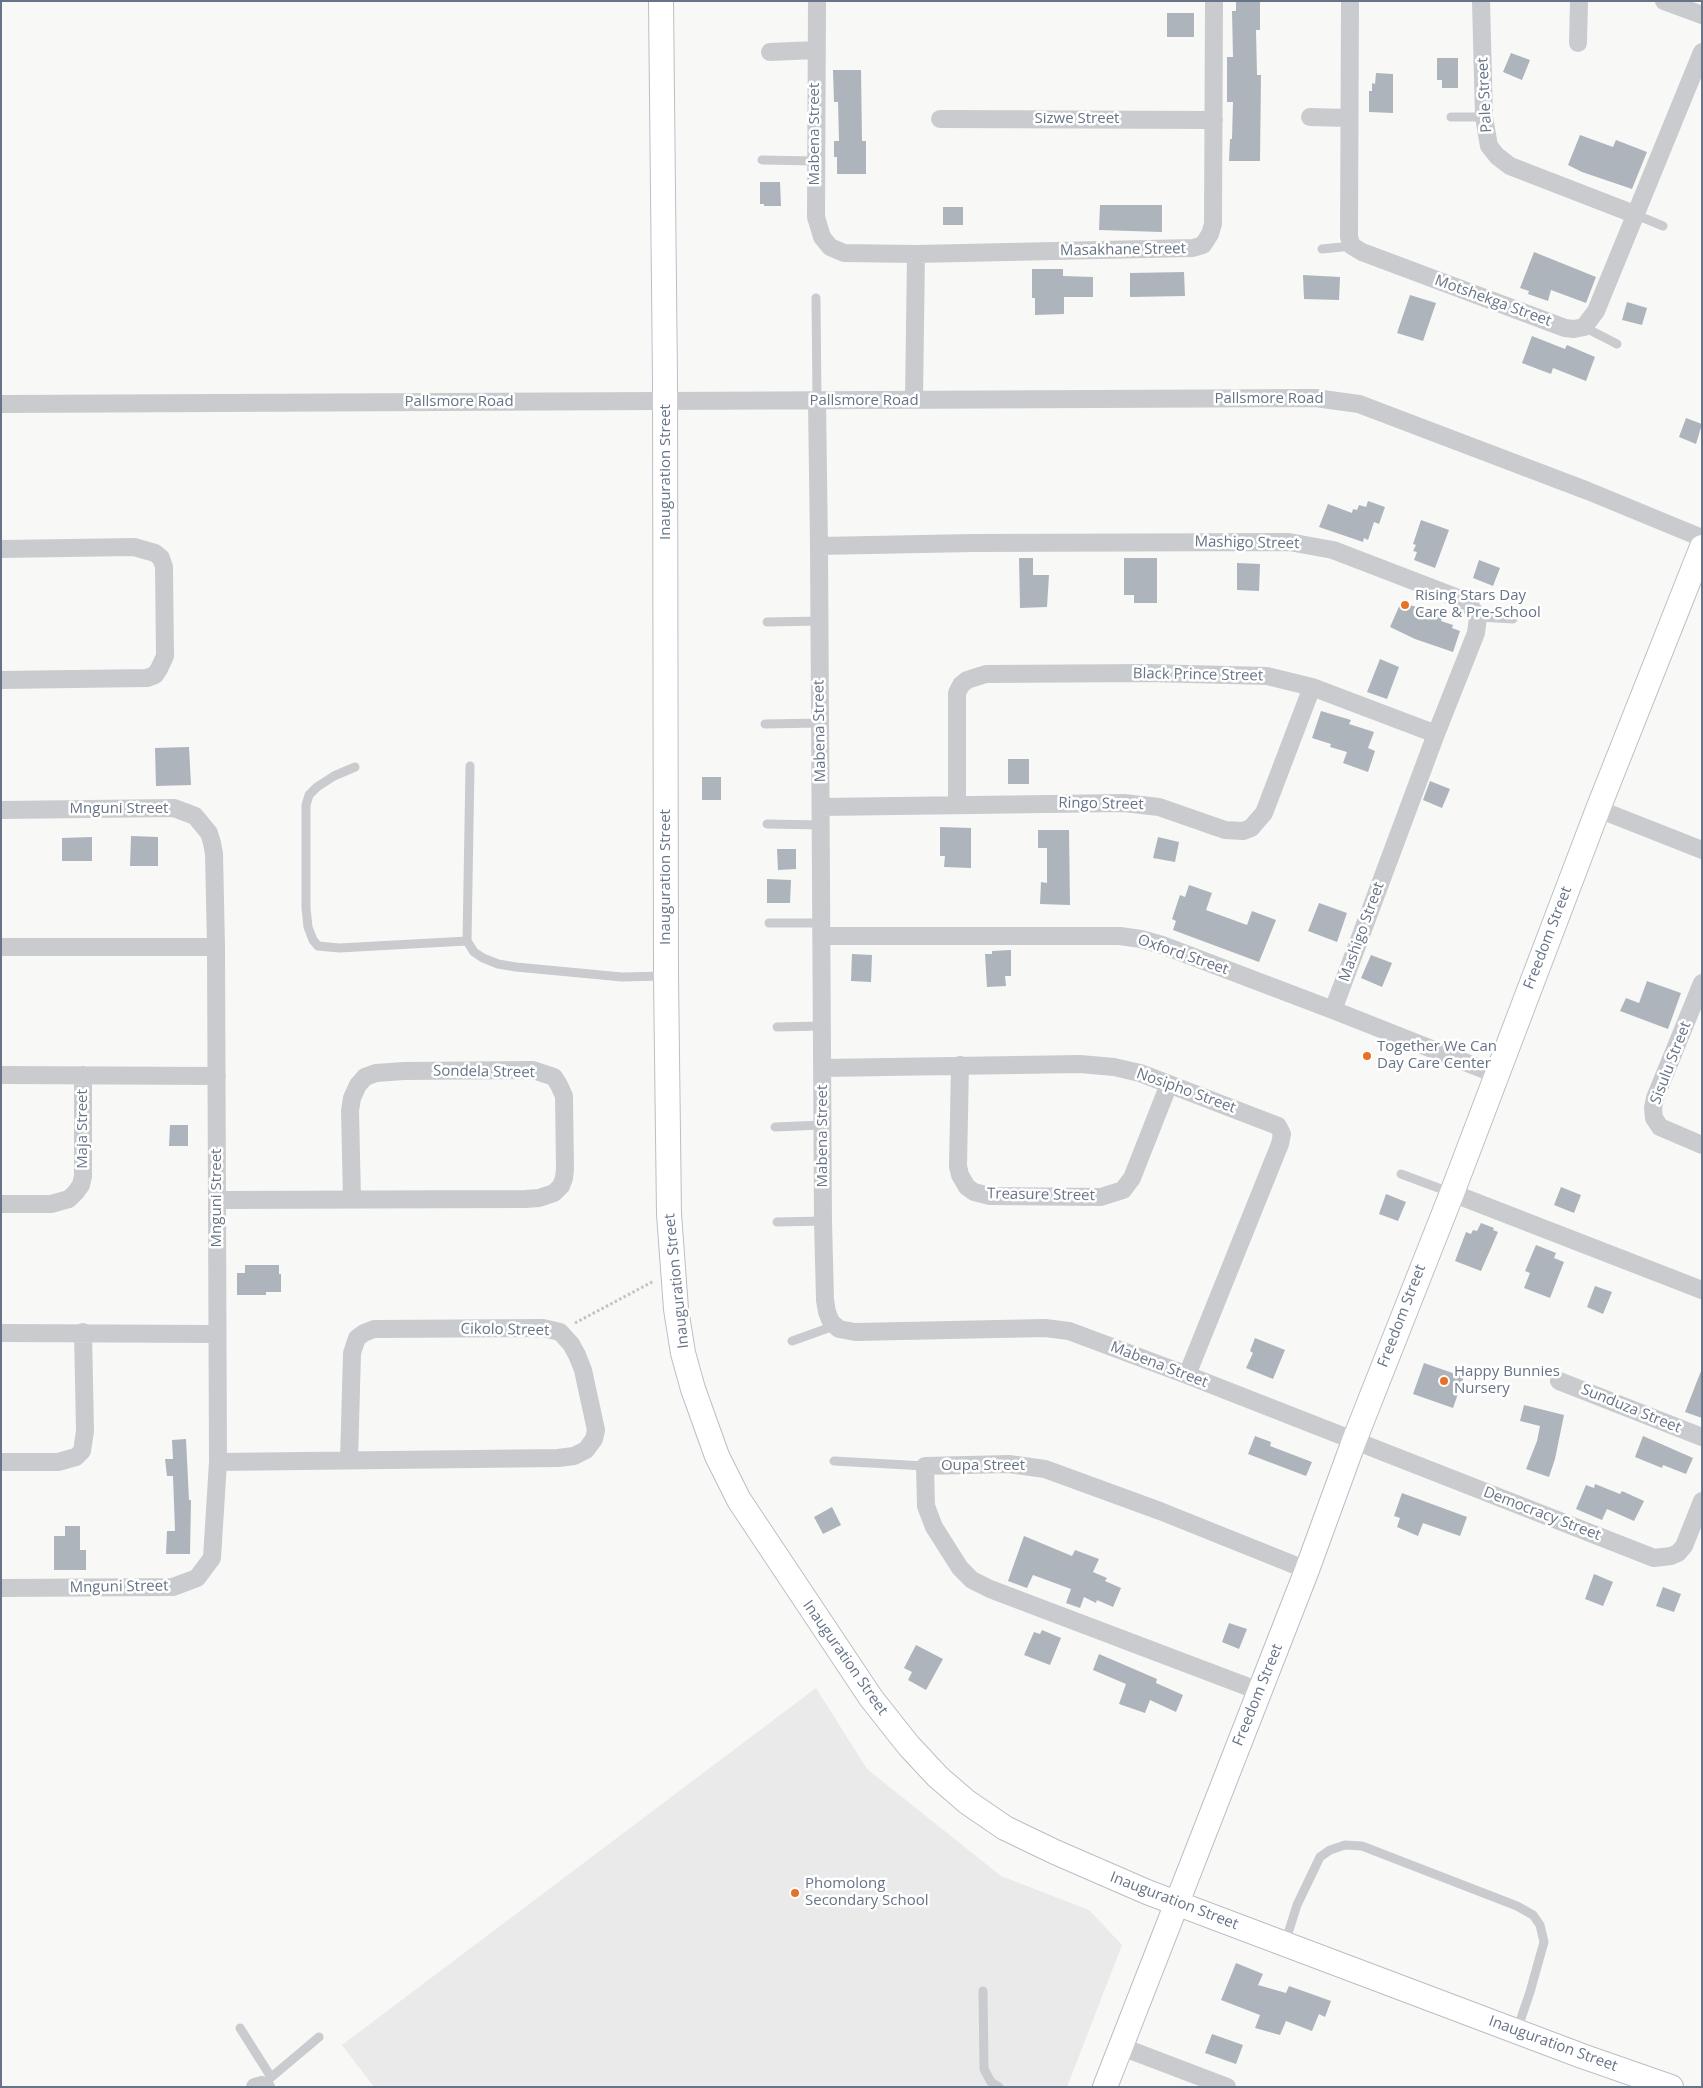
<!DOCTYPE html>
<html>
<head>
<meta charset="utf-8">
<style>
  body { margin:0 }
  #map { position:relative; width:1703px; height:2088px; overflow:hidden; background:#f8f9f6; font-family:"Open Sans",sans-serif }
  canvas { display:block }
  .frame { position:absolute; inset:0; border:2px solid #677488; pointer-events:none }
</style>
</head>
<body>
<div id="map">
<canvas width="1703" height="2088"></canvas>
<div class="frame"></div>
</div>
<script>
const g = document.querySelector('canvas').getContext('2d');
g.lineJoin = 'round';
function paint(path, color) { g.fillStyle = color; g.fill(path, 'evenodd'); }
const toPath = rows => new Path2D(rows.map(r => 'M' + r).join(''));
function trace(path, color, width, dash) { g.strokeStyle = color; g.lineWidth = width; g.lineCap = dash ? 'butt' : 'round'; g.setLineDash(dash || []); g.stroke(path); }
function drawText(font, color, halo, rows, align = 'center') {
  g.font = font + ' "Open Sans",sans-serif'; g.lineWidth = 5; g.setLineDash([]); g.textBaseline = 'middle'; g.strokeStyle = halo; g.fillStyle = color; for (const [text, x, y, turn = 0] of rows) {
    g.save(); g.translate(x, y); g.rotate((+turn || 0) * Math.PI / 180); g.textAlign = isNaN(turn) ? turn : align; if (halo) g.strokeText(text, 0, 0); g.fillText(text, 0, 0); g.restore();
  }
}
paint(toPath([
  [816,1688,867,1769,1001,1876,1089,1910,1122,1945,1067,2087,374,2087,342,2045]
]), '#e9eae9');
paint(toPath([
  [1236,1,1260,1,1260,30,1256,30,1257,75,1261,75,1260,161,1229,161,1230,139,1232,139,1233,102,1227,102,1227,57,1233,57,1232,11,1236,11],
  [1167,13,1194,13,1194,37,1167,37],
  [1511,53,1530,60,1522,80,1503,72],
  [1437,58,1458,58,1458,88,1442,88,1442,80,1437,80],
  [833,70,861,70,862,141,866,141,866,174,837,174,837,157,834,157,834,141,839,141,838,102,834,102],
  [1376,73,1393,74,1393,113,1369,112,1369,91,1372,91,1372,83,1375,84],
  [1580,135,1613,147,1616,140,1647,152,1632,189,1582,172,1568,165],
  [760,182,780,182,781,206,764,206,764,204,760,204],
  [1100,205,1162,205,1162,232,1099,230],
  [943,207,963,207,963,225,943,225],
  [1534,252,1596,277,1586,303,1551,290,1548,301,1528,294,1529,291,1520,288],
  [1032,269,1063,269,1063,276,1093,277,1093,297,1064,297,1064,314,1035,315,1035,298,1032,298],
  [1184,272,1185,296,1130,297,1130,273],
  [1303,275,1340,277,1339,300,1304,299],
  [1410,295,1436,303,1423,341,1397,333],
  [1627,302,1647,308,1642,325,1622,320],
  [1532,336,1565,349,1567,345,1595,357,1586,381,1553,368,1551,374,1522,363],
  [1686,418,1702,424,1696,444,1679,437],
  [1368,501,1385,507,1379,524,1374,522,1368,540,1364,538,1363,542,1319,527,1328,504,1352,513,1353,509,1357,510,1359,505,1366,507],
  [1421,520,1449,530,1435,568,1414,560,1417,552,1413,551,1416,545,1413,544],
  [1019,558,1033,558,1033,575,1049,575,1047,607,1020,608],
  [1124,558,1157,558,1157,603,1134,603,1134,595,1124,595],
  [1479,560,1500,568,1493,586,1473,578],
  [1237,563,1260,564,1259,591,1237,590],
  [1401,602,1443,616,1441,621,1453,625,1452,628,1460,631,1453,652,1415,639,1390,627],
  [1380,659,1399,667,1387,699,1367,692],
  [1321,711,1351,720,1349,724,1374,732,1368,748,1375,751,1368,772,1343,763,1347,752,1330,747,1331,744,1312,738],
  [189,747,191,785,156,786,155,748],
  [1008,759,1029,759,1029,784,1008,784],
  [702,777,721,777,721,800,702,800],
  [1430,781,1450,789,1442,808,1423,800],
  [940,827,971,828,971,868,944,867,945,856,940,856],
  [1038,830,1069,830,1070,905,1040,904,1041,882,1047,883,1047,848,1038,848],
  [131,836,158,837,158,866,130,866],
  [92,837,92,861,62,861,62,838],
  [1158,837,1179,842,1175,862,1153,858],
  [777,849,796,849,796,869,778,870],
  [767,879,791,880,790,903,767,903],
  [1189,885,1212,893,1206,910,1247,925,1252,911,1276,920,1259,962,1173,930,1176,921,1172,919,1180,895,1185,897],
  [1319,903,1347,913,1337,942,1308,931],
  [1011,950,1011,976,1005,976,1006,986,987,987,985,954,992,954,992,951],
  [852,954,872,955,871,982,851,981],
  [1371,955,1392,963,1382,987,1361,978],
  [1647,981,1681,993,1668,1029,1620,1011,1626,998,1639,1003],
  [170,1125,188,1125,188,1146,169,1146],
  [1561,1187,1581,1195,1574,1213,1554,1205],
  [1386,1194,1406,1202,1398,1221,1379,1214],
  [1481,1223,1494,1228,1493,1230,1498,1232,1481,1271,1455,1261,1466,1232,1471,1234,1473,1230,1477,1231],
  [1536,1245,1556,1253,1554,1258,1564,1262,1550,1298,1524,1288,1530,1273,1525,1271],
  [245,1265,279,1265,279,1274,281,1274,281,1292,266,1292,266,1295,237,1295,237,1273,245,1273],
  [1595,1286,1612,1292,1603,1314,1587,1307],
  [1255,1338,1285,1350,1273,1379,1246,1368,1253,1353,1250,1351],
  [1424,1363,1464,1377,1453,1408,1413,1394],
  [1701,1371,1702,1371,1702,1418,1685,1412],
  [1524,1405,1564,1415,1555,1459,1549,1477,1526,1469,1537,1441,1540,1426,1520,1421],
  [1255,1436,1271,1442,1270,1446,1312,1462,1306,1476,1248,1454],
  [1643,1436,1693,1458,1686,1474,1663,1465,1662,1468,1635,1457],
  [186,1439,189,1500,191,1500,190,1554,166,1554,167,1531,175,1531,173,1476,167,1476,165,1459,173,1459,172,1440],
  [1595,1484,1620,1494,1622,1491,1644,1501,1634,1521,1607,1509,1602,1520,1576,1509,1586,1485,1594,1488],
  [1402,1493,1467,1517,1460,1536,1423,1523,1418,1536,1397,1527,1400,1518,1394,1516],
  [832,1507,841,1525,823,1534,814,1517],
  [65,1526,80,1526,80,1550,86,1550,86,1570,54,1570,54,1536,65,1536],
  [1024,1536,1072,1556,1075,1550,1099,1559,1093,1572,1107,1578,1105,1581,1121,1588,1113,1607,1097,1600,1096,1603,1084,1597,1080,1608,1066,1603,1071,1589,1033,1575,1027,1588,1008,1581],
  [1594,1574,1613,1582,1603,1606,1585,1599],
  [1663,1587,1681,1594,1674,1612,1656,1606],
  [1229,1623,1247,1629,1239,1649,1222,1642],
  [1042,1630,1061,1638,1050,1665,1024,1655,1034,1632,1040,1634],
  [916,1645,943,1659,926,1690,908,1680,912,1672,904,1668],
  [1099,1654,1157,1679,1156,1683,1183,1695,1176,1712,1150,1700,1145,1713,1119,1704,1126,1684,1093,1670],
  [1236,1963,1263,1974,1258,1985,1286,1993,1289,1986,1331,2001,1325,2017,1319,2014,1312,2031,1286,2021,1280,2035,1255,2028,1260,2015,1221,2000],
  [1212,2034,1243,2045,1236,2064,1205,2053]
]), '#adb4bb');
const secondary = toPath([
  [661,1,665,381,666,976,669,1214,676,1309,683,1353,693,1389,717,1456,739,1500,871,1698,909,1746,938,1777,967,1802,1005,1828,1055,1852,1147,1892,1582,2056,1671,2087],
  [1105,2087,1307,1570,1354,1441,1452,1193,1598,809,1702,547]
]);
trace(secondary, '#bbbec4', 26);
trace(toPath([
  [575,1323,654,1281]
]), '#c2c3c6', 3, [2.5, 2.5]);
trace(toPath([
  [1451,117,1484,117],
  [762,160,815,161],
  [1634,214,1663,226],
  [1322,249,1352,246],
  [816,298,817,401],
  [1584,327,1617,344],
  [1478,617,1513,619],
  [767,622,820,621],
  [765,724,820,723],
  [470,766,467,941,474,952,483,958,498,964,516,967,622,977,664,976],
  [355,767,334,776,317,787,309,795,306,805,306,908,308,927,313,940,318,946,339,948,467,941],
  [767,824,821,825],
  [769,923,822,923],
  [777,1027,822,1026],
  [775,1127,822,1125],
  [1401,1174,1452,1193],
  [777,1222,823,1221],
  [792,1341,834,1326],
  [834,1461,925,1466],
  [1285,1943,1297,1905,1320,1857,1330,1850,1345,1845,1362,1846,1517,1906,1533,1915,1540,1925,1544,1942,1530,1992,1517,2030],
  [983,1991,984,2069,991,2082,999,2087],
  [240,2028,271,2077],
  [262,2085,319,2037]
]), '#c9cbcf', 9);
trace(toPath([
  [817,1,816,217,822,237,830,247,844,253,916,254,1193,248,1203,245,1210,234,1213,224,1214,1],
  [1350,1,1349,237,1352,246,1362,252,1565,328,1574,329,1584,327,1596,311,1702,52],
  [1481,1,1484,117,1489,146,1497,156,1510,166,1634,214],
  [1664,1,1702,15],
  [1578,43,1579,1],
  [770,52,816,50],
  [1310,117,1348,118],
  [940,119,1214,120],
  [914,400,916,254],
  [817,401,819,546,823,1221,825,1300,827,1312,831,1322,839,1329,855,1332,1045,1328,1069,1331,1187,1375,1654,1558,1671,1556,1678,1553,1684,1546,1702,1501],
  [1,404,1315,398,1359,404,1588,491,1702,538],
  [819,546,973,543,1289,542,1333,550,1458,598,1471,607,1478,617,1476,633,1436,734,1333,1010],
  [1,549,134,547,155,553,161,558,164,567,165,656,159,669,155,675,147,678,1,680],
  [957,805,957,693,961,685,967,680,986,674,1149,673,1267,676,1312,687,1436,734],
  [821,807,1124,803,1159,807,1225,830,1243,831,1251,828,1264,813,1312,687],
  [1598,809,1702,850],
  [1,810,174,808,195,816,209,833,212,843,214,854,216,947,218,1462,212,1558,197,1578,173,1587,1,1588],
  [821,936,1120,936,1141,939,1162,945,1333,1010,1495,1074],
  [1,947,216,947],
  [1702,983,1655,1098,1653,1108,1654,1118,1660,1127,1702,1145],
  [960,1065,958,1166,960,1175,967,1187,974,1192,990,1196,1101,1197,1123,1190,1132,1178,1169,1084],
  [823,1068,1080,1064,1114,1067,1140,1073,1278,1126,1282,1134,1280,1144,1187,1375],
  [1,1075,217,1076],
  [1452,1193,1702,1290],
  [217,1200,525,1199,539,1198,554,1193,561,1186,564,1178,565,1169,564,1096,559,1085,554,1077,533,1070,404,1071,376,1073,365,1077,358,1085,352,1098,350,1111,352,1199],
  [1,1204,51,1204,69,1199,76,1192,81,1185,83,1176,83,1075],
  [1,1333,216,1334],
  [1559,1381,1702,1437],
  [1,1462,58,1462,76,1457,82,1451,85,1431,83,1332],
  [218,1462,558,1458,574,1456,586,1450,594,1439,596,1430,583,1370,577,1355,571,1344,560,1332,543,1328,374,1329,364,1333,357,1338,352,1353,349,1460],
  [1259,1691,990,1589,972,1580,960,1568,934,1527,926,1506,925,1466,1009,1464,1045,1469,1160,1511,1307,1570],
  [1122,2047,1227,2087],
  [255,2087,262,2085,266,2087]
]), '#c9cbcf', 18);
trace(secondary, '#fff', 24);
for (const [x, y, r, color] of [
  [1405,605,5,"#e77227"],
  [1367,1056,5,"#e77227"],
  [1444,1381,5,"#e77227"],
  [795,1893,5,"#e77227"]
]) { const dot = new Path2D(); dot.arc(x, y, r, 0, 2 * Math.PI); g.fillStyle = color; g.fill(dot); trace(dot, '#fff', 2); }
drawText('15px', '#677488', '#fff', [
  ["Pale Street",1485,95,-93],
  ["Sizwe Street",1077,119],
  ["Mabena Street",815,134,-90],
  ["Masakhane Street",1123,250,-1],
  ["Motshekga Street",1493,301,20],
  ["Pallsmore Road",1269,399],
  ["Pallsmore Road",864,401],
  ["Pallsmore Road",459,402],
  ["Inauguration Street",666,472,-90],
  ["Mashigo Street",1247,543,1],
  ["Black Prince Street",1198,675,1],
  ["Mabena Street",820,731,-91],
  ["Ringo Street",1101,804,1],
  ["Mnguni Street",119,809],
  ["Inauguration Street",666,877,-90],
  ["Mashigo Street",1362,932,-70],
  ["Freedom Street",1548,938,-69],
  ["Oxford Street",1183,955,19],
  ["Sisulu Street",1671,1063,-69],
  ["Sondela Street",484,1072,1],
  ["Nosipho Street",1186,1091,20],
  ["Maja Street",83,1129,-90],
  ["Mabena Street",823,1136,-90],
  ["Treasure Street",1041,1195,1],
  ["Mnguni Street",217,1198,-90],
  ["Inauguration Street",677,1281,-96],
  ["Freedom Street",1402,1316,-69],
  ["Cikolo Street",505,1330,1],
  ["Mabena Street",1159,1365,21],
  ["Sunduza Street",1631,1409,22],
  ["Oupa Street",983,1466],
  ["Democracy Street",1542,1514,21],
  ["Mnguni Street",119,1587,-1],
  ["Inauguration Street",845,1658,55],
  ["Freedom Street",1258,1695,-68],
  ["Inauguration Street",1174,1901,21],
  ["Inauguration Street",1553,2044,20]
]);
drawText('15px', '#677488', '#fff', [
  ["Rising Stars Day",1415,596],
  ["Care & Pre-School",1415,613],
  ["Together We Can",1377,1047],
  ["Day Care Center",1377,1064],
  ["Happy Bunnies",1454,1372],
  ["Nursery",1454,1389],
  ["Phomolong",805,1884],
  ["Secondary School",805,1901]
], 'left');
</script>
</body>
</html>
